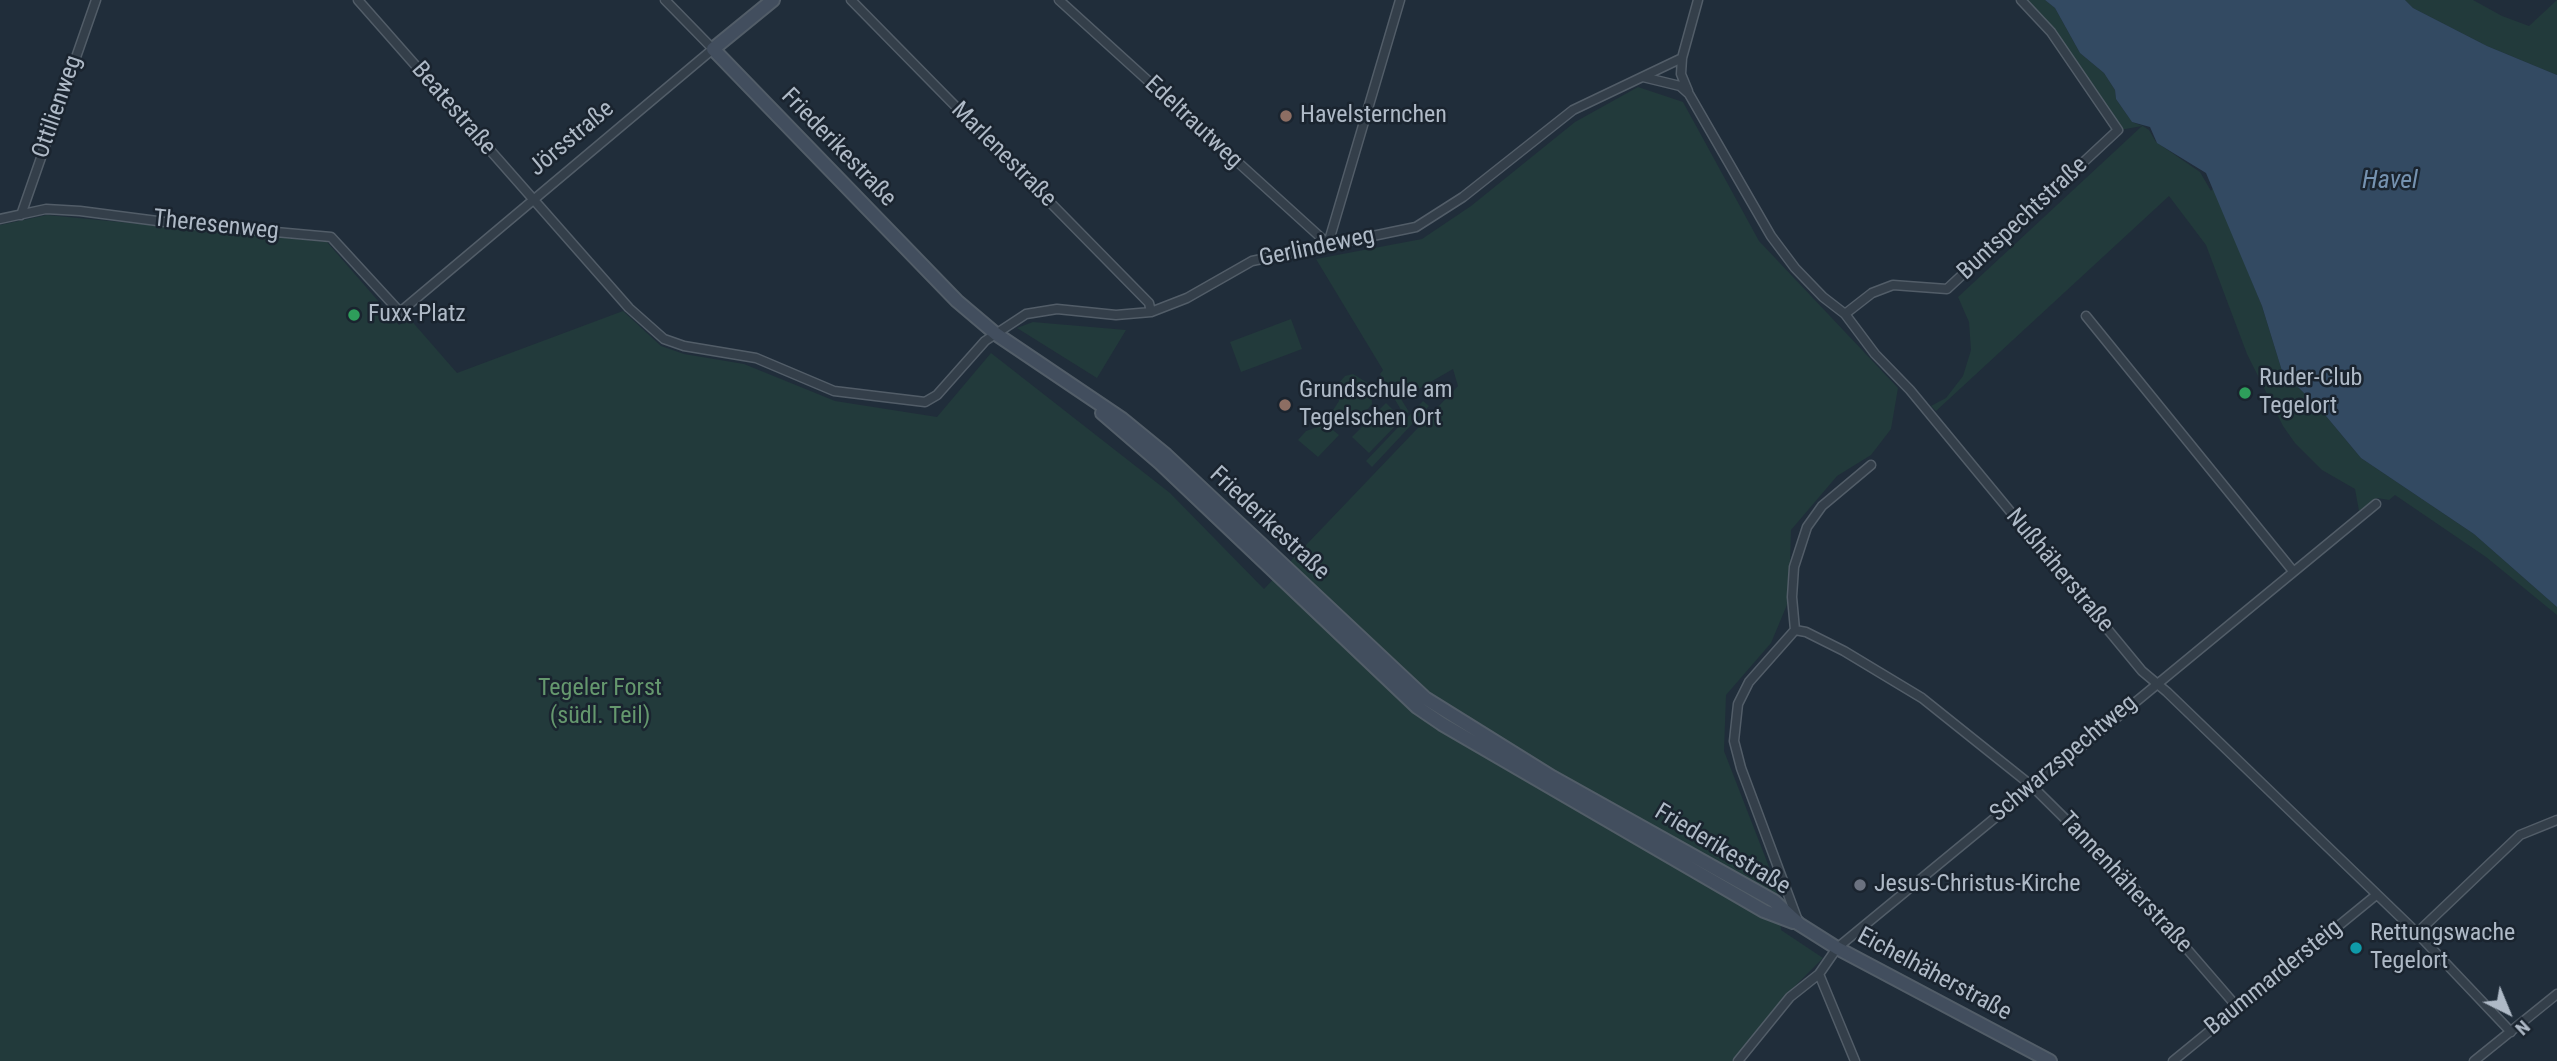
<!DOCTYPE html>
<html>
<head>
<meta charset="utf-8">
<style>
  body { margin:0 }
  #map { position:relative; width:2557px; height:1061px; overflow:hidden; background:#202d3a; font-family:"Roboto Condensed",sans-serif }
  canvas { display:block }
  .north { position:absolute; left:2473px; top:977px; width:70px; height:70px; -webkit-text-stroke:5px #1a242f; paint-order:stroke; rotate:137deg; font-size:19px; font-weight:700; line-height:28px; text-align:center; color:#afbac7 }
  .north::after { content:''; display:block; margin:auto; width:24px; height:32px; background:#afbac7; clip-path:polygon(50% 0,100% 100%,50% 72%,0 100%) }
</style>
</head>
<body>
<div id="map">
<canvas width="2557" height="1061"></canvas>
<div class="north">N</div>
</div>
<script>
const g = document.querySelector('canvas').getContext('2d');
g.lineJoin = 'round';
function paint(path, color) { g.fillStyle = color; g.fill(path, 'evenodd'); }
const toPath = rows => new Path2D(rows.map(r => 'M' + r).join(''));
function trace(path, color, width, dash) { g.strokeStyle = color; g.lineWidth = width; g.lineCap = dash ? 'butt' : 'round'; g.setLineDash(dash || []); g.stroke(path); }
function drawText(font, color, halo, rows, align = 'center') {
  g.font = font + ' "Roboto Condensed",sans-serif'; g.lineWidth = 5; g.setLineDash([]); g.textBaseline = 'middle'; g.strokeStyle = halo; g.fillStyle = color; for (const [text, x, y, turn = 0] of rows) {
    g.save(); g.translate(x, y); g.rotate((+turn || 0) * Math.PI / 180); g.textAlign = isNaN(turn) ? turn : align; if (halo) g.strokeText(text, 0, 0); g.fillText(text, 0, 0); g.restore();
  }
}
paint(toPath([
  [2027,0,2045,0,2055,8,2080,53,2104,73,2115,90,2116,99,2132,122,2143,126,2149,130,2156,142,2200,172,2211,191,2214,187,2262,306,2282,371,2321,410,2361,458,2474,534,2557,607,2557,615,2486,557,2395,495,2389,500,2377,498,2359,511,2355,489,2322,470,2295,443,2283,426,2247,354,2206,245,2169,196,1936,411,1931,406,1946,398,1963,376,1971,350,1969,322,1958,297,2142,126,2120,130,2055,31],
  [2405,0,2473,0,2502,16,2529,26,2557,0,2557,75,2487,46,2413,8],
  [1638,87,1683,102,1759,241,1898,388,1891,429,1871,455,1837,476,1791,530,1789,600,1771,643,1726,695,1724,751,1778,890,1781,930,1823,958,1787,994,1733,1061,0,1061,0,225,47,215,327,242,399,325,409,318,457,373,623,311,661,346,684,354,744,364,835,401,937,417,991,353,1170,493,1264,589,1458,386,1453,369,1401,399,1409,412,1404,415,1380,374,1383,370,1316,259,1422,239,1471,206,1575,122],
  [1291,319,1302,349,1241,372,1230,342],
  [1033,322,1126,330,1097,378,1017,328],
  [1353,374,1371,385,1372,404,1358,421,1341,428,1328,418,1339,401,1339,383,1345,376],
  [1423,401,1429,406,1372,467,1366,461],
  [1386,403,1402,419,1369,453,1352,437],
  [1320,426,1329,427,1339,435,1318,457,1298,440,1306,431]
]), '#223a3b');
paint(toPath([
  [2045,0,2405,0,2413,8,2487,46,2557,75,2557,607,2474,534,2361,458,2321,410,2282,371,2262,306,2206,173,2157,143,2150,127,2132,122,2116,99,2115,90,2104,73,2080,53,2055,8]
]), '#334a62');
const street = toPath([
  [358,0,629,308,664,339,684,346,756,358,834,391,925,402,937,395,985,341,1026,314,1057,309,1116,315,1151,312,1187,298,1252,261,1416,227,1463,197,1573,110,1682,58],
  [851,0,1149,303,1151,312],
  [1059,0,1328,244],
  [1643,77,1680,86,1689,94,1771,236,1795,268,1823,297,1845,314,1875,354,1910,390,2142,671,2167,692,2417,933,2511,1032],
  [1688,91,1681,74,1682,58,1698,0],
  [21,215,96,0],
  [0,219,46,209,80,211,165,222,331,237,400,312,713,49,665,0],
  [1328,244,1400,0],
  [1845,314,1872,293,1893,285,1947,289,2118,130,2051,32,2021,0],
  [2086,316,2293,571],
  [1795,630,1806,632,1844,651,1922,698,2032,786,2129,882,2238,1008],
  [1795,630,1749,682,1738,704,1734,741,1741,768,1798,921],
  [1795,630,1792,597,1794,567,1807,527,1822,506,1871,465],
  [2417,933,2520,835,2557,820],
  [1819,974,1855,1061],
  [1738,1061,1790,997,1819,974,1837,948,2376,504],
  [2173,1061,2375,896],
  [2474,1061,2557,994]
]);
const secondary = toPath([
  [773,0,713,49,957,301,996,334,1122,419,1166,455,1425,698,1552,777,1774,901,1799,924,1837,948,2050,1061],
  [1102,413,1160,463,1417,707,1442,724,1764,911,1793,922]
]);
trace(street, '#525d68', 11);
trace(secondary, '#525d68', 16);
trace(street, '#343f4a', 8);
trace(secondary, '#424e5e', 12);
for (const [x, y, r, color] of [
  [1286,116,7,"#8d6e63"],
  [354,315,7,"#2e9e5b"],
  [2245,393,7,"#2e9e5b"],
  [1285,405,7,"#8d6e63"],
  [1860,885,7,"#6b7280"],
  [2356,948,7,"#0f9aa8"]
]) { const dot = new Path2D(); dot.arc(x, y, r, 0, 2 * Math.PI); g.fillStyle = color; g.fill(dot); trace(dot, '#1a242f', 2.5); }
drawText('24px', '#afbac7', '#1a242f', [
  ["Ottilienweg",58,107,-71],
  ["Beatestraße",453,109,49],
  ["Edeltrautweg",1193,123,43],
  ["Jörsstraße",572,139,-40],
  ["Friederikestraße",838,148,46],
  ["Marlenestraße",1003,155,45],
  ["Buntspechtstraße",2023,219,-43],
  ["Theresenweg",216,226,6],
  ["Gerlindeweg",1317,248,-12],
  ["Friederikestraße",1269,524,43],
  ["Nußhäherstraße",2059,571,50],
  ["Schwarzspechtweg",2064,759,-40],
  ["Friederikestraße",1722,850,31],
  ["Tannenhäherstraße",2125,883,47],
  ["Eichelhäherstraße",1934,975,28],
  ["Baummardersteig",2274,978,-39]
]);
drawText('24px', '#afbac7', '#1a242f', [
  ["Havelsternchen",1300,116],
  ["Fuxx-Platz",368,315],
  ["Ruder-Club",2259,379],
  ["Tegelort",2259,407],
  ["Grundschule am",1299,391],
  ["Tegelschen Ort",1299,419],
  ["Jesus-Christus-Kirche",1874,885],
  ["Rettungswache",2370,934],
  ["Tegelort",2370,962]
], 'left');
drawText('24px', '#65986e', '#1a242f', [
  ["Tegeler Forst",600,689],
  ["(südl. Teil)",600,717]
]);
drawText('italic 26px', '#7592b0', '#1a242f', [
  ["Havel",2390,181]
]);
</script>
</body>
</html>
